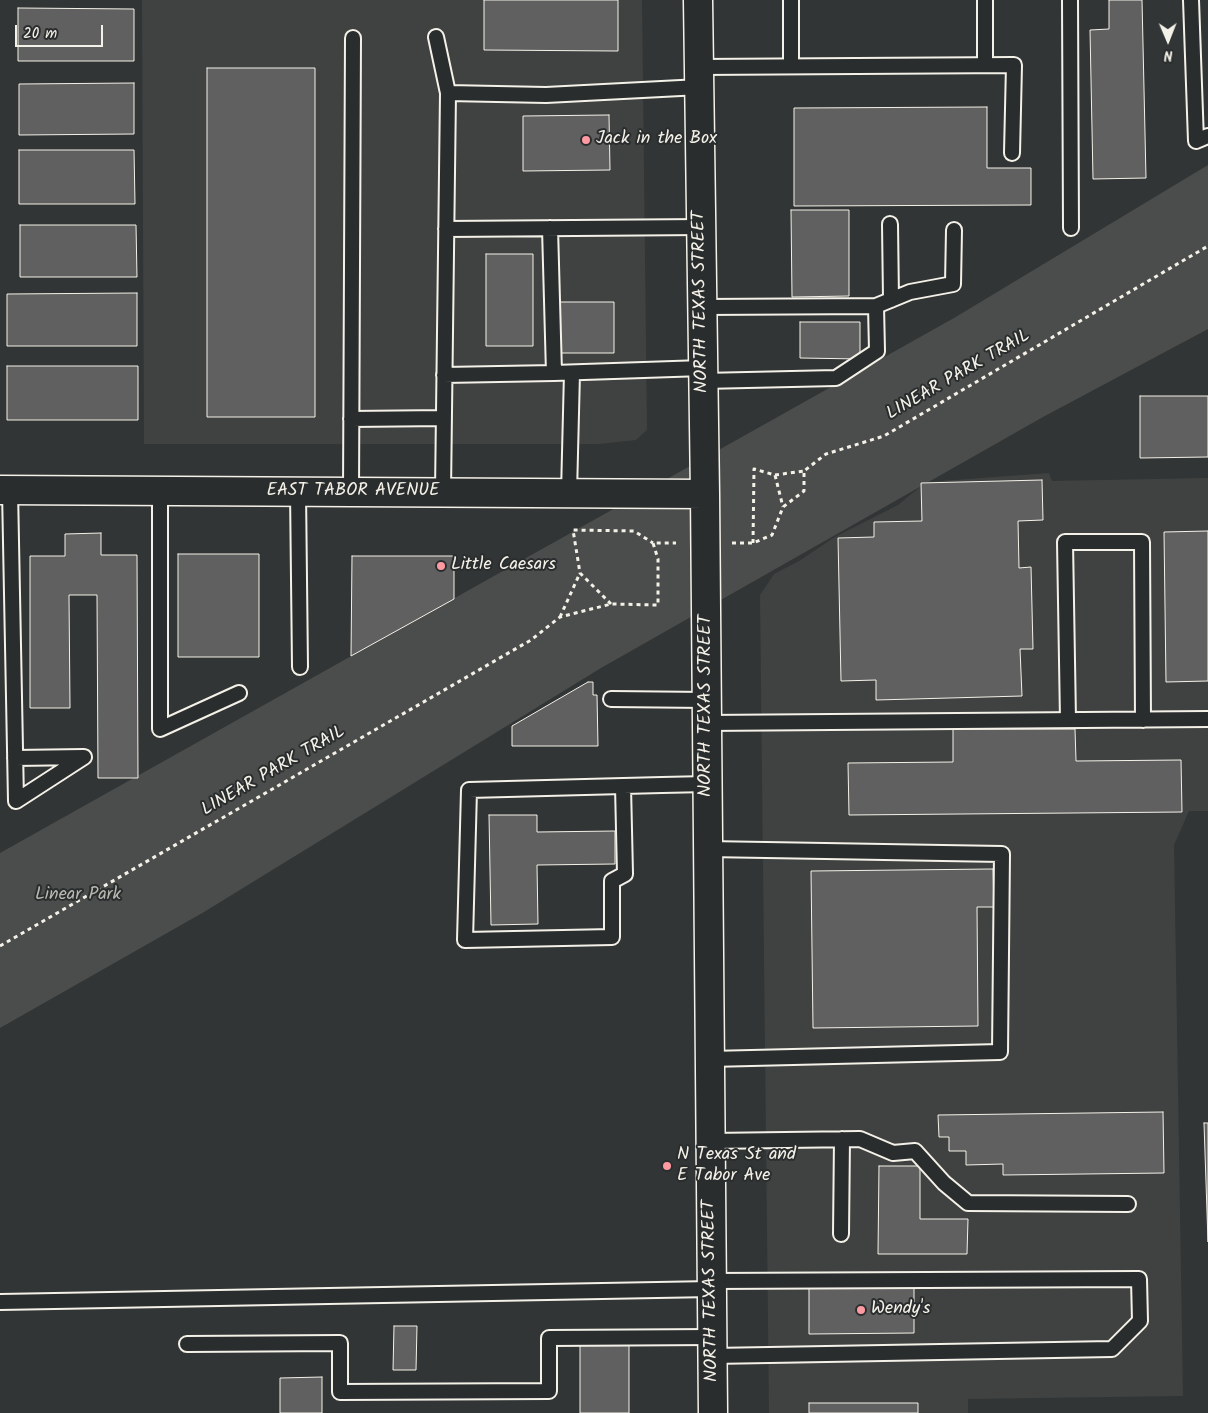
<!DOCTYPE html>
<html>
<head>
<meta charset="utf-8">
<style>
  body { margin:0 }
  #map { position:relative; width:1208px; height:1413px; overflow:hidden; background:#323535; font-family:Kalam,sans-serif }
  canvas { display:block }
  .north { position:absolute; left:1143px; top:15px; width:50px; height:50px; -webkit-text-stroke:4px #2a2d2e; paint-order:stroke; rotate:179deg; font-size:14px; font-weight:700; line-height:20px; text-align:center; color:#f4f1e8 }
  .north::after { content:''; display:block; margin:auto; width:18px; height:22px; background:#f4f1e8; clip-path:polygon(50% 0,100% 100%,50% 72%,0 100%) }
  .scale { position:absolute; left:15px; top:25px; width:88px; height:22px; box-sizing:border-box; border:2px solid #f4f1e8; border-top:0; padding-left:6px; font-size:15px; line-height:18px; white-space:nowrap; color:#f4f1e8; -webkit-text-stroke:4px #2a2d2e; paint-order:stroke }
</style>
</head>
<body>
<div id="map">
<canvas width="1208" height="1413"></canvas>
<div class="north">N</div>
<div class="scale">20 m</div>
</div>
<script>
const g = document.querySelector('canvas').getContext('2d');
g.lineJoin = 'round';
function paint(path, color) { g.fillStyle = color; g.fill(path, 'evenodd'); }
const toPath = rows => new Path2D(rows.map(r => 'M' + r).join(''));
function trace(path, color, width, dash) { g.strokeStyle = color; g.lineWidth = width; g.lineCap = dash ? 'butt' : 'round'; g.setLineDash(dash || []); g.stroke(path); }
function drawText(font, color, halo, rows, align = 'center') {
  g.font = font + ' Kalam,sans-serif'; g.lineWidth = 4; g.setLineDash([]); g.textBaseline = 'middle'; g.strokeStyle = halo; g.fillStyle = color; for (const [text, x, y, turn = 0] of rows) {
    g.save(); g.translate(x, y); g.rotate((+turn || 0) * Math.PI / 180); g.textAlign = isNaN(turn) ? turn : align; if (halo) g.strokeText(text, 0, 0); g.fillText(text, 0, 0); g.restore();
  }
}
paint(toPath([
  [142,0,642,0,647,430,636,440,599,444,144,444],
  [1049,473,1052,481,1208,478,1208,811,1189,811,1174,845,1183,1396,968,1399,968,1413,769,1413,760,595,774,574,799,561,835,537,898,505,920,487,928,482]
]), '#404242');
paint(toPath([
  [1208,165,1208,329,1043,417,601,668,204,912,0,1028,0,853,954,318]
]), '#4b4d4c');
const building = toPath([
  [484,0,618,0,618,51,484,50,484,0],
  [1109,0,1142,0,1146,178,1093,179,1090,30,1109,29,1109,0],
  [18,8,134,9,134,61,18,61,18,8],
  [207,68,315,68,315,417,207,417,207,68],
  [134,83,134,134,19,135,19,84,134,83],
  [987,107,987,168,1031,168,1031,205,794,206,794,108,987,107],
  [609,115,610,170,523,171,523,116,609,115],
  [19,150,134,150,135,204,19,204,19,150],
  [791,210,849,210,849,296,792,297,791,210],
  [20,225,136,225,137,277,20,277,20,225],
  [486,254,533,254,533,346,486,346,486,254],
  [137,293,137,346,7,346,7,294,137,293],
  [560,302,614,302,614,353,560,353,560,302],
  [800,322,860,322,860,359,800,358,800,322],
  [7,366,138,366,138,420,7,420,7,366],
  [1140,396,1208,396,1208,457,1140,458,1140,396],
  [1042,480,1043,520,1018,521,1019,568,1031,567,1033,649,1020,649,1022,696,876,700,876,680,841,681,838,538,874,537,874,522,922,521,921,483,1042,480],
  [1208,531,1208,681,1166,682,1164,532,1208,531],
  [101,533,101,555,137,555,138,778,98,778,97,595,69,595,70,708,30,708,30,556,65,556,65,534,101,533],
  [178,554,259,554,259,657,178,657,178,554],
  [352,556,454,556,454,599,351,656,352,556],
  [588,682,593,682,593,695,597,695,598,746,512,746,512,726,588,682],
  [953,729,1075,729,1076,761,1181,760,1182,812,849,815,848,763,953,762,953,729],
  [489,815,537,815,537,832,615,831,615,864,537,865,538,924,491,925,489,815],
  [993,869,994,907,977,907,978,1026,813,1028,811,871,993,869],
  [1163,1112,1164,1173,1003,1175,1003,1164,966,1165,966,1151,949,1151,949,1137,939,1137,938,1115,1163,1112],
  [1204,1123,1208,1123,1208,1242,1204,1123],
  [879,1166,920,1166,920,1219,968,1219,967,1254,878,1254,879,1166],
  [914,1285,914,1333,809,1334,809,1287,914,1285],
  [394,1326,417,1326,416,1370,393,1370,394,1326],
  [629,1344,629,1413,580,1413,580,1345,629,1344],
  [322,1377,322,1413,280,1413,280,1378,322,1377],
  [809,1403,918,1403,918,1413,809,1413,809,1403]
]);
paint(building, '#5f605f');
trace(building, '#f4f1e8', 1);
const lane = toPath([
  [985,0,985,65],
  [1070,0,1071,228],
  [1191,0,1196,141,1208,136],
  [436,37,448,93],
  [791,66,791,0],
  [699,67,1014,65,1012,153],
  [890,224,891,300],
  [550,228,554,373,703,368],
  [446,229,702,227],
  [876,306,910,292,953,284,954,230],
  [703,307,876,306,877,351,836,378,703,381],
  [444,375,554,373],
  [351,419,444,418],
  [10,490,16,801],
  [160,491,160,729,239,693],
  [298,491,300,667],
  [351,492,353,38],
  [443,492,448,93,546,95,700,87],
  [569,493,572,373],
  [611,699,706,700],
  [1068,720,1065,542,1142,542,1143,720],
  [706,723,1208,719],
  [15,758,84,757],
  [623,786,625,874,612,881,612,937,465,940,469,790,662,785,707,784],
  [16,801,84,757],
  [707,849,1002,854,1000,1052,710,1059],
  [710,1141,860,1139,893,1153,915,1151,944,1183,968,1203,1128,1204],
  [841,1234,842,1139],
  [711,1281,1139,1279,1140,1321,1112,1349,712,1356],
  [0,1302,712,1289],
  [187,1344,340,1343,340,1392,549,1391,549,1338,712,1337]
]);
const secondary = toPath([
  [698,0,705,494,713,1413],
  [0,490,705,494]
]);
trace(lane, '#f4f1e8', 18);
trace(secondary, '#f4f1e8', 31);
trace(toPath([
  [775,475,804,471],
  [732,543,753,543,772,535,783,507,804,491,804,471,826,454,884,436,1208,246],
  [753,543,754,469,775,475,783,507],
  [611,604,580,573,573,530,634,531,653,543],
  [560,617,580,573],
  [0,946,531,640,560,617,611,604,658,605,658,559,653,543,676,543]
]), '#f4f1e8', 3, [4, 4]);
trace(lane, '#2a2d2e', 14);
trace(secondary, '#2a2d2e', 28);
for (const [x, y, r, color] of [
  [586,140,5,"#ff9aa2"],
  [441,566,5,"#ff9aa2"],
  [667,1166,5,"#ff9aa2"],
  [861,1310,5,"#ff9aa2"]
]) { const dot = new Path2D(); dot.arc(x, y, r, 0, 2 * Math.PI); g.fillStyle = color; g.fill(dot); trace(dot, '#2a2d2e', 2); }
drawText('18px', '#f4f1e8', '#2a2d2e', [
  ["Jack in the Box",596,140],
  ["Little Caesars",451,566],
  ["N Texas St and",677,1156],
  ["E Tabor Ave",677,1177],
  ["Wendy's",871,1310]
], 'left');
drawText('18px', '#f4f1e8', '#2a2d2e', [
  ["NORTH TEXAS STREET",702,302,-91],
  ["LINEAR PARK TRAIL",959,376,-30],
  ["EAST TABOR AVENUE",353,492],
  ["NORTH TEXAS STREET",707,706,-90],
  ["LINEAR PARK TRAIL",274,772,-30],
  ["NORTH TEXAS STREET",712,1291,-91]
]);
drawText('18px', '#b9b8b1', '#2a2d2e', [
  ["Linear Park",78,896]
]);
</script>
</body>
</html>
